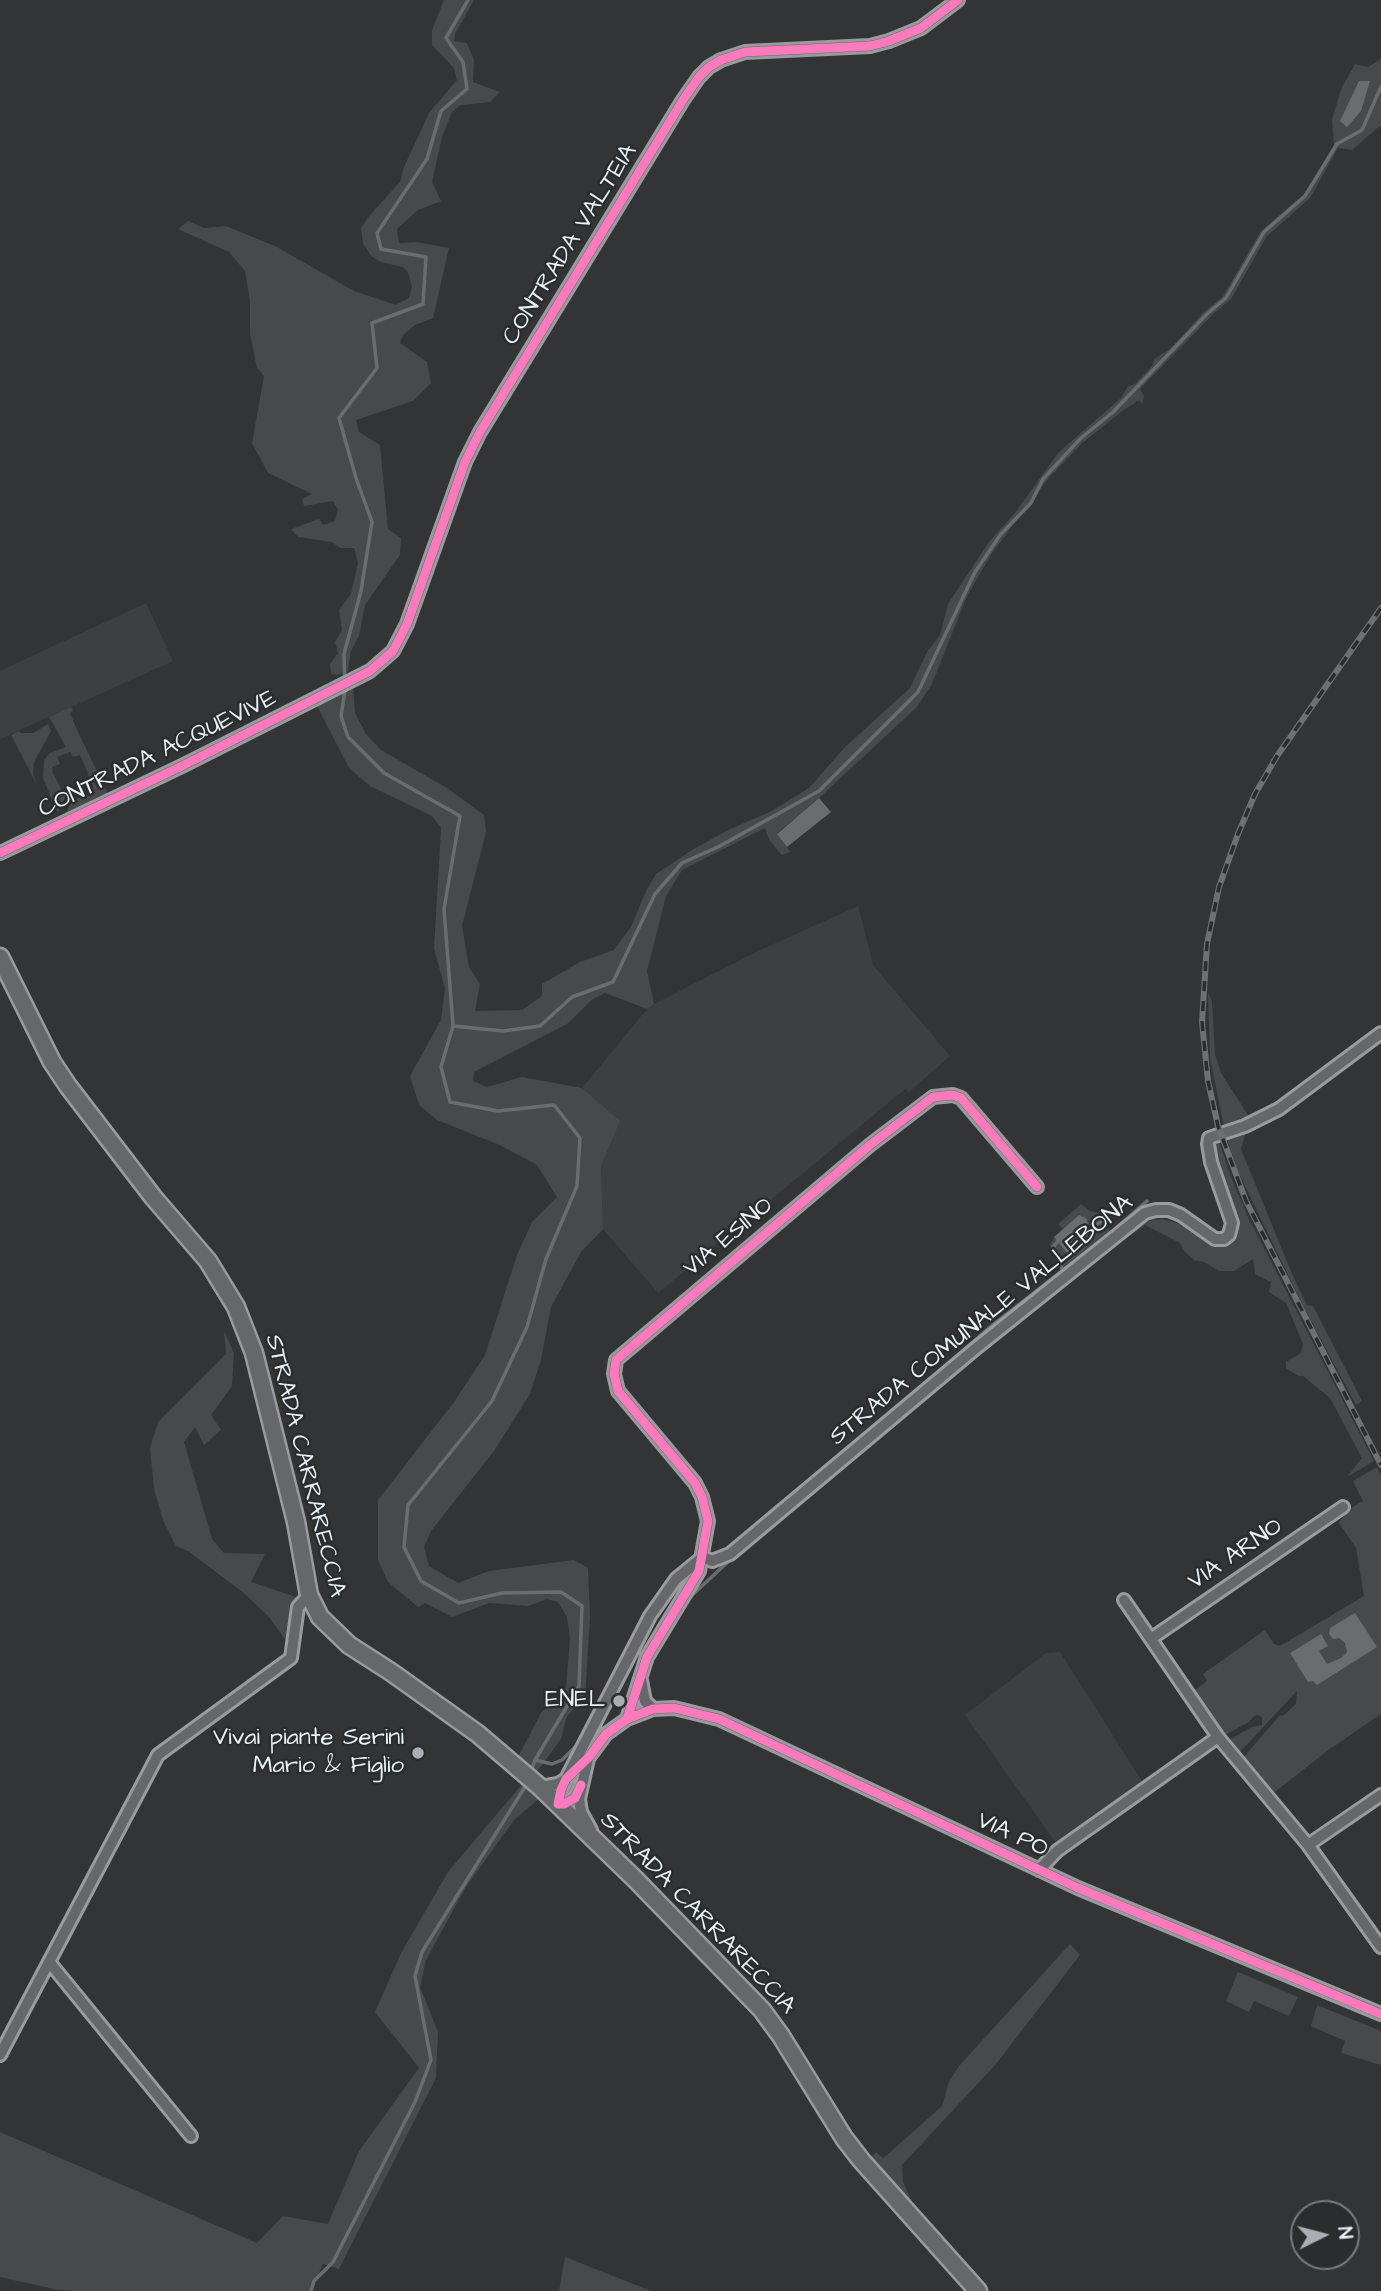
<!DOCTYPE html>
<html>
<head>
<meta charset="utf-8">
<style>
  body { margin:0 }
  #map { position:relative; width:1381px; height:2291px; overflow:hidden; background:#333435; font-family:"Architects Daughter",sans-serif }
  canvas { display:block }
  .north { position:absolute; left:1290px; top:2200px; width:70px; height:70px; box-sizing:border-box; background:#2a2d2e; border:2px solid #767b7f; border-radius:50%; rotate:84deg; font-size:19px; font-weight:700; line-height:28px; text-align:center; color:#e8f1f8 }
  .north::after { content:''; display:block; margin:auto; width:24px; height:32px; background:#a9afb4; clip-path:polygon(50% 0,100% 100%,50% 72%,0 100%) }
</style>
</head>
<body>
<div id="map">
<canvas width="1381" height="2291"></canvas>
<div class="north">N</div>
</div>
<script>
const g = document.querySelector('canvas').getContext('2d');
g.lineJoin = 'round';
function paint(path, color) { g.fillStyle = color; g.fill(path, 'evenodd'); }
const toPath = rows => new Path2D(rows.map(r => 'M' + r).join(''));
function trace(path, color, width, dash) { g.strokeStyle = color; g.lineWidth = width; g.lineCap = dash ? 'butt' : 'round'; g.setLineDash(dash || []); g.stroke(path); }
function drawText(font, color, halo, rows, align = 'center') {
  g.font = font + ' "Architects Daughter",sans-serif'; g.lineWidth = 5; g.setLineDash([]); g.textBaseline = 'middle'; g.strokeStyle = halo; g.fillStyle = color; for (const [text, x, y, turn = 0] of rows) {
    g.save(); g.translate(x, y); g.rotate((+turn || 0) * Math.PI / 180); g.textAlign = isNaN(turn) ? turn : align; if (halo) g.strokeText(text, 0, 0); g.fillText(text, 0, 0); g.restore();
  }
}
paint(toPath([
  [146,603,173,661,0,739,0,671],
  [858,906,873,965,950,1056,909,1092,905,1089,658,1293,603,1229,601,1166,619,1122,582,1088,647,1009,654,1004,756,952],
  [1060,1652,1143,1783,1056,1843,965,1715,1046,1653]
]), '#3d4042');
paint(toPath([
  [444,0,474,0,455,34,454,41,467,43,474,60,473,82,500,92,490,102,461,105,452,112,442,137,432,182,441,201,418,210,397,229,399,243,417,242,449,248,433,318,415,325,403,335,400,343,427,362,431,383,413,401,356,420,359,432,380,445,388,529,401,538,400,555,365,605,359,636,351,651,348,670,338,675,331,674,330,664,338,653,335,642,342,630,339,610,351,594,358,563,354,548,341,548,331,542,298,537,291,529,319,519,323,525,335,521,338,510,333,501,304,506,302,499,312,494,268,473,252,443,264,376,257,368,250,334,250,301,245,271,229,252,178,229,188,221,204,228,226,226,277,247,354,291,396,305,409,298,412,287,408,272,403,267,381,262,371,256,363,243,361,228,369,216,400,182,404,167,429,113,457,80,454,68,432,45,432,30],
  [1381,59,1381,125,1352,150,1338,148,1310,198,1267,236,1231,299,1213,314,1140,389,1144,396,1142,404,1139,400,1121,412,1081,444,1047,480,992,553,967,596,932,684,917,707,819,798,777,833,790,852,782,855,769,840,765,828,682,870,666,896,647,971,654,1004,647,1009,605,993,593,999,567,1024,474,1072,473,1081,487,1087,522,1077,582,1088,620,1121,601,1166,603,1229,581,1252,551,1307,541,1360,530,1394,494,1451,431,1531,424,1547,429,1566,458,1583,489,1571,574,1560,588,1568,590,1617,585,1698,567,1716,561,1739,536,1773,518,1757,541,1713,566,1687,570,1638,567,1617,558,1602,547,1599,528,1606,489,1603,452,1617,425,1603,418,1607,388,1582,378,1560,378,1500,454,1402,485,1355,517,1255,532,1222,557,1197,537,1165,500,1145,437,1120,419,1105,410,1076,441,1020,445,988,434,949,441,828,432,816,370,786,349,768,316,704,353,686,355,713,366,734,381,750,447,788,484,815,486,832,462,926,469,967,480,984,475,1011,522,1010,542,996,542,984,580,962,614,950,631,927,646,891,656,874,692,850,730,829,770,812,809,788,845,747,910,688,927,652,940,635,948,604,988,543,1015,513,1058,453,1121,398,1128,386,1135,384,1153,365,1154,359,1170,349,1204,312,1223,296,1261,231,1304,194,1334,145,1332,120,1341,89,1355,64,1368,67],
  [71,707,73,711,70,713,77,730,110,798,64,820,71,800,89,795,93,785,80,755,73,757,70,752,57,757,60,764,52,767,53,773,65,797,60,810,57,812,43,778,44,760,50,753,66,747,49,717],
  [48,724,51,731,34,762,33,774,37,785,11,735,19,731,21,733,33,733],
  [1208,993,1212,1001,1215,1054,1221,1073,1250,1118,1224,1127,1210,1058],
  [1246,1132,1241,1149,1292,1274,1307,1305,1313,1306,1362,1401,1356,1405,1303,1306,1235,1165,1226,1137],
  [1219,1141,1231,1177,1248,1217,1374,1461,1347,1477,1362,1458,1330,1398,1303,1376,1298,1376,1286,1368,1286,1362,1301,1353,1303,1344,1286,1303,1269,1292,1271,1282,1255,1274,1253,1259,1234,1271,1219,1271,1204,1262,1194,1260,1185,1252,1180,1243,1145,1225,1114,1247,1120,1238,1144,1221,1162,1219,1194,1228,1218,1246,1230,1242,1237,1224,1214,1159,1214,1147],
  [1081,1204,1090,1211,1100,1213,1112,1235,1062,1272,1050,1245,1054,1237,1070,1256,1079,1216,1063,1229,1058,1224],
  [224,1331,234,1353,232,1386,211,1415,221,1430,204,1445,195,1427,184,1442,212,1539,224,1553,265,1554,251,1582,296,1597,288,1643,268,1616,245,1594,188,1551,176,1546,163,1520,154,1489,150,1448,158,1422,226,1354],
  [1377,1467,1381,1476,1381,1714,1330,1749,1272,1794,1243,1758,1280,1715,1283,1716,1296,1704,1297,1691,1239,1753,1229,1740,1252,1727,1262,1725,1262,1717,1257,1715,1253,1717,1249,1722,1225,1735,1195,1690,1207,1681,1203,1674,1265,1630,1274,1644,1280,1646,1364,1596,1356,1548,1339,1523,1349,1509,1363,1501,1353,1481],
  [523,1783,541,1797,514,1820,466,1887,426,1960,420,1987,438,2032,436,2078,339,2269,323,2264,311,2291,76,2291,54,2289,0,2277,0,2132,257,2243,283,2216,328,2224,359,2151,419,2068,375,2012,401,1953,448,1872],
  [1070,1944,1080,1955,996,2064,902,2165,903,2182,916,2211,869,2160,876,2152,883,2158,888,2154,942,2106,949,2081,959,2066],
  [1238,1972,1298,1997,1289,2016,1254,2001,1249,2012,1226,2001],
  [1317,2005,1381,2031,1381,2065,1341,2053,1345,2041,1311,2026],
  [565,2257,651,2291,559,2291]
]), '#464a4b');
paint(toPath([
  [1359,81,1370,81,1361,111,1347,127,1340,121],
  [819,798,831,812,787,847,777,834],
  [1079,1215,1086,1218,1093,1239,1070,1257,1054,1237],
  [1355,1613,1377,1647,1317,1685,1313,1681,1308,1682,1290,1653,1321,1634,1328,1646,1319,1651,1327,1664,1341,1658,1347,1652,1345,1643,1339,1638,1333,1639,1329,1634,1330,1628]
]), '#696d70');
trace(toPath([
  [453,1025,444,909,460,816,384,773,348,737,341,716,345,690,344,654,361,591,372,522,356,478,339,418,377,368,372,323,423,304,426,257,381,249,377,233,427,159,441,111,467,89,463,62,446,38,468,0],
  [1116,1228,1147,1201],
  [1086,1231,1111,1215],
  [1059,1240,1053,1247,1062,1269],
  [886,1417,989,1328,1112,1232],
  [768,1514,844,1452],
  [688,1599,731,1559],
  [535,1760,552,1764,562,1760,576,1746],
  [531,1771,535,1760,579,1686,582,1606,561,1592,502,1593,459,1603,421,1581,404,1547,408,1505,492,1401,527,1327,546,1259,577,1186,580,1138,554,1105,498,1111,450,1102,441,1067,453,1026,503,1031,540,1026,572,997,613,982,655,894,682,863,718,847,819,791,918,692,975,572,1001,534,1031,503,1043,479,1080,439,1113,412,1207,314,1226,298,1264,232,1305,196,1337,144,1362,130,1381,87],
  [311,2291,314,2281,333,2262,415,2102,431,2060,415,1976,422,1952,528,1782]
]), '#696d70', 3.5);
const minor = toPath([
  [0,853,184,765,370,671,393,651,407,624,465,462,480,432,683,100,699,77,709,67,721,60,745,52,870,46,889,41,921,28,958,0],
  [703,1557,712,1561,730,1554,975,1349,1145,1213,1156,1210,1169,1210,1181,1215,1215,1239,1224,1239,1229,1235,1232,1223,1211,1162,1208,1144,1209,1138,1245,1126,1279,1109,1381,1033],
  [1124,1600,1218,1737,1308,1845,1381,1947],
  [1152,1638,1343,1507],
  [641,1680,645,1701,653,1709],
  [627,1719,647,1657,699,1571,708,1521,702,1497,695,1483,618,1391,614,1374,616,1360,870,1145,933,1097,953,1095,961,1098,1037,1187],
  [588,1759,579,1799,581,1812,591,1830],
  [581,1785,575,1798,564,1804,558,1804,561,1790,566,1779,589,1757,606,1734,627,1719,653,1709,674,1708,719,1719,1078,1888,1381,2014],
  [540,1787,558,1784,566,1779,650,1616,676,1579,703,1557],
  [1308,1845,1381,1795],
  [1039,1870,1057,1851,1218,1737],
  [50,1963,191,2136],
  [0,2055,158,1755,291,1658,298,1607,309,1595]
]);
const secondary = toPath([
  [0,957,52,1062,68,1086,153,1197,208,1261,236,1307,254,1353,296,1522,309,1595,320,1617,349,1645,391,1672,478,1734,540,1787,636,1880,762,2010,781,2036,844,2138,861,2160,978,2291]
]);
trace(minor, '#999b9e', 16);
trace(secondary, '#999b9e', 21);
trace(minor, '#64686b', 10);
trace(secondary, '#64686b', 16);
const rail = toPath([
  [1381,608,1277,756,1255,794,1238,834,1219,887,1207,944,1202,1022,1208,1081,1218,1126,1246,1201,1381,1465]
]);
trace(rail, '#6e7071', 6);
trace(rail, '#2a2d2e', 3.5, [10]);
trace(toPath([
  [0,853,184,765,370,671,393,651,407,624,465,462,480,432,683,100,699,77,709,67,721,60,745,52,870,46,889,41,921,28,958,0],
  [627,1719,647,1657,699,1571,708,1521,702,1497,695,1483,618,1391,614,1374,616,1360,870,1145,933,1097,953,1095,961,1098,1037,1187],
  [581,1785,575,1798,564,1804,558,1804,561,1790,566,1779,589,1757,606,1734,627,1719,653,1709,674,1708,719,1719,1078,1888,1381,2014]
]), '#fd7abc', 9);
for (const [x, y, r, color] of [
  [619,1701,7,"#a9afb4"],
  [418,1753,7,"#a9afb4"]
]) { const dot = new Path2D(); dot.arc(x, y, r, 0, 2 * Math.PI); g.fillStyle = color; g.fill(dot); trace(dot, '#2a2d2e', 2.5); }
drawText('24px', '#e8f1f8', '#2a2d2e', [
  ["CONTRADA VALTEIA",571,245,-58],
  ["CONTRADA ACQUEVIVE",158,755,-26],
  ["VIA ESINO",729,1238,-40],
  ["STRADA COMUNALE VALLEBONA",982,1321,-39],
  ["STRADA CARRARECCIA",304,1466,76],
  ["VIA ARNO",1236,1555,-34],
  ["VIA PO",1012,1836,25],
  ["STRADA CARRARECCIA",697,1914,46]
]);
drawText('24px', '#e8f1f8', '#2a2d2e', [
  ["ENEL",605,1701],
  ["Vivai piante Serini",404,1739],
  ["Mario & Figlio",404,1767]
], 'right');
</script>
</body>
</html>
